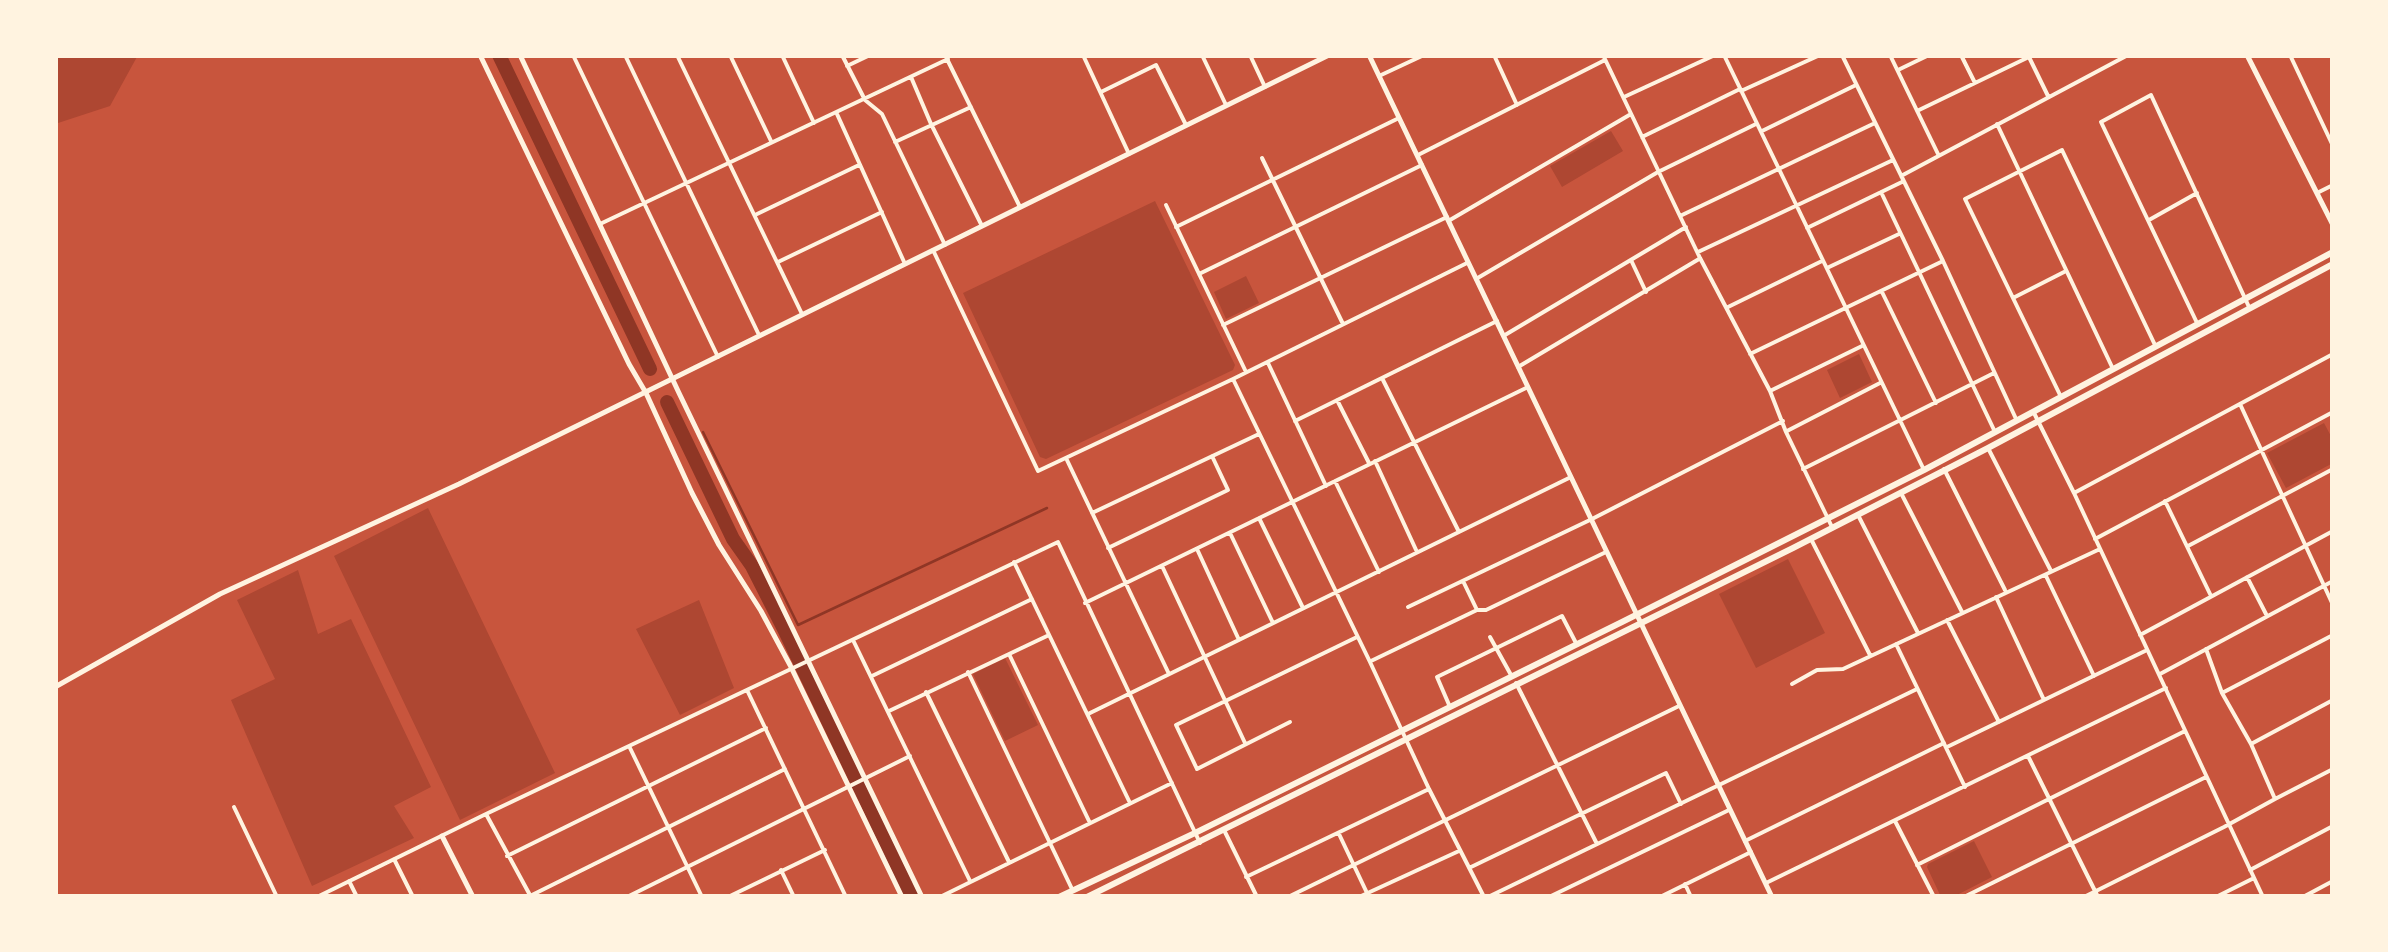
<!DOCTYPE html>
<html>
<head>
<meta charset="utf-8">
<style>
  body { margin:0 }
  #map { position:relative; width:2388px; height:952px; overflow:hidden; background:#c8553d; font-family:Cabin,sans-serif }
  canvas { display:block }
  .frame { position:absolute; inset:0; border:58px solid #fff3e0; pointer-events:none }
</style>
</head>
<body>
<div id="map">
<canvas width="2388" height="952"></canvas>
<div class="frame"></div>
</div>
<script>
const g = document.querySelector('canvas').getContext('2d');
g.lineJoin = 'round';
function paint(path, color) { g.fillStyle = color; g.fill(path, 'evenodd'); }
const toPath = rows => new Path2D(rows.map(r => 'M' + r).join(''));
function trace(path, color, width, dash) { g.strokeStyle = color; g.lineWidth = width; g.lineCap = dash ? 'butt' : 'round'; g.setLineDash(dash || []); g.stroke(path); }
paint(toPath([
  [55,55,138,55,110,106,55,124],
  [1611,131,1623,151,1562,187,1550,166],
  [1155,201,1235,365,1233,370,1046,459,1040,457,963,293],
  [1246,276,1259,303,1226,319,1214,292],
  [1859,354,1872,382,1840,398,1827,370],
  [2324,423,2333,440,2333,463,2286,488,2267,453],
  [428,508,555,773,460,820,334,556],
  [1788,559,1825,633,1756,668,1719,594],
  [298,570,318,634,351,619,431,787,394,806,414,838,312,886,231,700,275,679,237,600],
  [699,600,734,688,680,715,636,629],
  [1005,658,1038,725,1005,741,973,674],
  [1974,841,1992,877,1953,897,1941,897,1927,867,1928,864]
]), '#ae4732');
trace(toPath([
  [703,432,798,625,1047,508]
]), '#8f3625', 2.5);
trace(toPath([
  [499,55,650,369],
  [667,402,733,539,752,566,784,629,912,897]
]), '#8f3625', 14);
trace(toPath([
  [234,807,277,897]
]), '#fff3e0', 4);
trace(toPath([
  [573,55,718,357],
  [625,55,759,335],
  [677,55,802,314],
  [730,55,771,141],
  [782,55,814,123],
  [842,55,865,100,882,114,945,245],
  [945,55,1020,207],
  [1083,55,1129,154],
  [1202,55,1226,105],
  [1250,55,1265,87],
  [1494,55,1517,105],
  [1603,55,1700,258,1770,391,1786,432,1832,527],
  [1724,55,1924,470],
  [1842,55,1943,261,2017,421],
  [1890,55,1938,154],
  [1961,55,1975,83],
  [2028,55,2048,96],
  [2290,55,2333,146],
  [847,66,870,55],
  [1898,70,1929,55],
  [1379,76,1424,55],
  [911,77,931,124,982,226],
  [1741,91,1820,55],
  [1101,92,1156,65,1186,125],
  [1624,97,1715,55],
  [1917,111,2033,55],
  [837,114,905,264],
  [1997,124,2113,369],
  [1762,131,1856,85],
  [1642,137,1740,89],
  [895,142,971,107],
  [1418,155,1605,60],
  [1262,158,1343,324],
  [1901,176,2128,55],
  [1881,192,1995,432],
  [2317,193,2333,185],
  [1166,205,1246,372],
  [755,215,859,165],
  [1680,216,1875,123],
  [1450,220,1631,114],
  [2149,220,2197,193],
  [600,224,948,59],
  [1176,227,1399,118],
  [1807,228,1904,181],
  [933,250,1038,471,1233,379,1467,263],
  [1698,252,1893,160],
  [1631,260,1646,292],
  [778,262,882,212],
  [1827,268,1899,234],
  [1199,274,1422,165],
  [1476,279,1658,172,1756,124],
  [1882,292,1936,403],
  [2013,298,2066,271],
  [1728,307,1822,261],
  [1223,325,1447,217],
  [2198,325,2101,122,2151,95,2249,307],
  [1505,335,1686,227],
  [1750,354,1943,261],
  [1268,363,1326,486],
  [1518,367,1699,259],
  [1233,379,1370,662,1429,789,1484,897],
  [1383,380,1459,532],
  [1770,391,1862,346],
  [2061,397,1965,199,2062,150,2155,345],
  [1337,400,1369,463],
  [2240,404,2333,605],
  [2034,413,2074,493,2263,897],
  [1295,421,1497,321],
  [1787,431,1880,383],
  [1988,448,2051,571],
  [1066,458,1169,674],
  [1375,461,1417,552],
  [1803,469,1994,373],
  [1944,469,2005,590],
  [1335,481,1379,572],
  [1901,493,1962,612],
  [2074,493,2333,354],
  [2165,501,2211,596],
  [1092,513,1259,434],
  [1859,517,1918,633],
  [1259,518,1303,608],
  [1230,533,1273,623],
  [1811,539,1870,655],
  [2095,539,2333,412],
  [2188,546,2333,469],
  [1108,548,1228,490,1212,456],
  [1197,549,1239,640],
  [1014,562,1130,803],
  [1162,566,1245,743],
  [2046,576,2094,676],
  [2247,577,2267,616],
  [1464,583,1477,610],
  [1996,597,2044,700],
  [1085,603,1526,388],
  [1408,607,1592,519,1783,421],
  [1947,620,1999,722],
  [2140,635,2333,531],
  [1490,637,1511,675],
  [853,640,970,881],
  [1896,644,1965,787],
  [2206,649,2222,693,2251,744,2275,799],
  [1009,654,1089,821],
  [1371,661,1477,610,1486,610,1606,552],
  [968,672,1072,889],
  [2160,674,2333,581],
  [872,676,1032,599],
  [1516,683,1597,844],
  [1792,684,1817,670,1843,669,2100,549],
  [747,690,846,897],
  [926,692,1009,862],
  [2222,693,2333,635],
  [1450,707,1437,677,1562,616,1577,645],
  [889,711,1047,636],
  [1088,714,1571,477],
  [1290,722,1197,769,1176,725,1357,637],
  [2251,744,2333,700],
  [1947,747,2145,651],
  [630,748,702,897],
  [2028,756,2098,897],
  [486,814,531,897],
  [1895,821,1934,897],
  [1224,830,1257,897],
  [1339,834,1367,893],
  [1745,841,1944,743],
  [507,856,766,728],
  [394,859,413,897],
  [1917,865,2185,731],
  [1469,868,1666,773,1681,804],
  [781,870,794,897],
  [2250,870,2333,826],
  [1246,877,1429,789],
  [349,881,357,897],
  [1766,883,2166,688],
  [1685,884,1691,897],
  [530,896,785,769],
  [317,897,486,814,1058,542,1200,843],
  [627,897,910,756],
  [728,897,825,850],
  [940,897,1172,783],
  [1288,897,1679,706],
  [1359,897,1459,851],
  [1488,897,1917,689],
  [1549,897,1729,810],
  [1660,897,1751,852],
  [1964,897,2206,777],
  [2084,897,2224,827,2275,799,2333,769],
  [2216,897,2254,878],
  [2303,897,2333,881]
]), '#fff3e0', 4);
trace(toPath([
  [480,55,629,364,646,393,692,493,719,545,761,611,790,665,902,897],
  [520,55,679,393,922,897],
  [1369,55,1772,897],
  [2247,55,2333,225],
  [55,687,220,594,459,484,1329,55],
  [442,836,473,897]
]), '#fff3e0', 5);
trace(toPath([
  [1059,897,1195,833,1622,622,1924,470,2333,252],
  [1087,897,1793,548,1988,448,2333,264]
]), '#fff3e0', 6);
</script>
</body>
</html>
